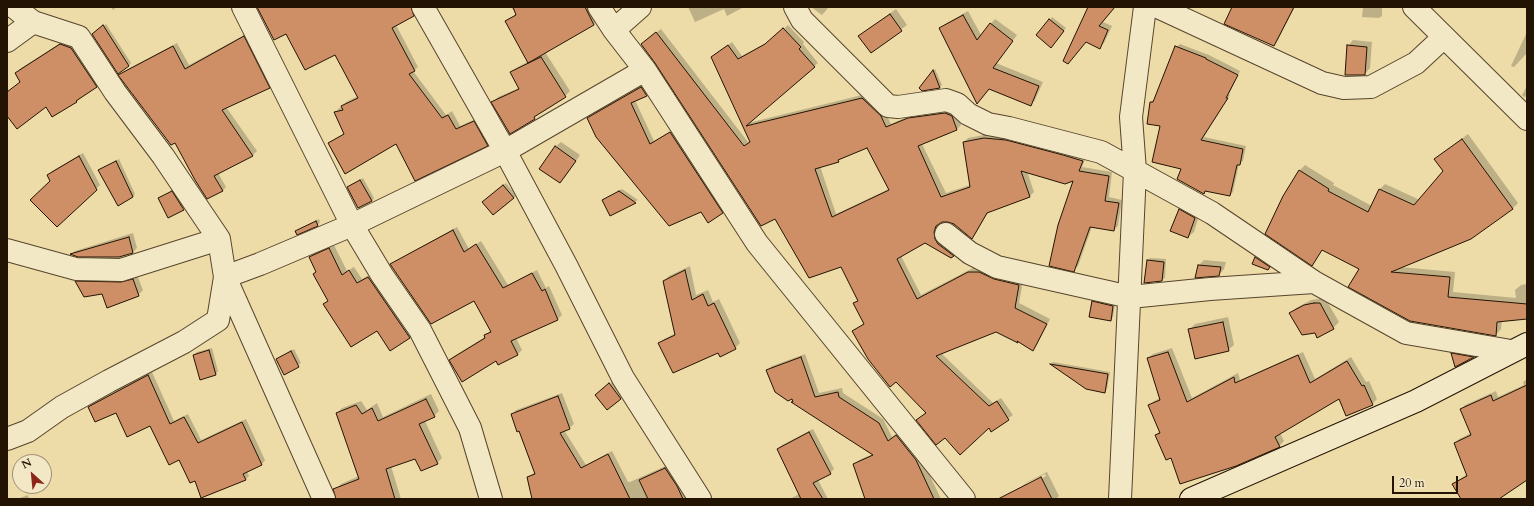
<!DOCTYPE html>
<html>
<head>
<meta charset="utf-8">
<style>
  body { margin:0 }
  #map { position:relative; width:1534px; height:506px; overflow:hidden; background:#eddba8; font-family:Cardo,serif }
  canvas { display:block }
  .frame { position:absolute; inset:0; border:8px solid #231302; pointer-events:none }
  .north { position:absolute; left:12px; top:454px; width:40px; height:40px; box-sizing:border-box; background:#f3e8c6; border:1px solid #a09378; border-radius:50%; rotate:333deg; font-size:11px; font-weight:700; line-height:16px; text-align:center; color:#231302 }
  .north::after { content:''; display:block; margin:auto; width:14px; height:18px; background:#8f2418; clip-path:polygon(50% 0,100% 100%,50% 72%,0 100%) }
  .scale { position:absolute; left:1392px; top:476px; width:66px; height:18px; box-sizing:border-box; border:2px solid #231302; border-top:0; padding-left:5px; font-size:12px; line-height:14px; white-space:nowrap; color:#231302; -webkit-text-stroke:3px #f3e8c6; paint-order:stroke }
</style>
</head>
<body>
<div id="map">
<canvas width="1534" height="506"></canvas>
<div class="frame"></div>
<div class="north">N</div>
<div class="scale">20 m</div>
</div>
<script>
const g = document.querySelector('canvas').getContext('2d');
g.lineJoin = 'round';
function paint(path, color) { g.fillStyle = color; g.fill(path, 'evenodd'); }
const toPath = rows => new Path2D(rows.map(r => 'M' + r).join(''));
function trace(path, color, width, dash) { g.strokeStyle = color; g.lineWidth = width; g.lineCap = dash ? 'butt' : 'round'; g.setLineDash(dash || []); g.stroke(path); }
paint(toPath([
  [111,7,117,7,113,10],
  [258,7,415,7,417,12,413,15,396,25,418,67,413,71,446,115,452,111,460,126,478,118,491,141,487,145,396,143,329,143,345,133,336,112,339,108,343,107,342,106,346,102,358,96,335,53,287,33],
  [511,7,590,7,598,20,593,25,545,52,570,91,565,96,539,113,534,118,493,102,498,97,519,88,511,73,516,68,529,61,506,21,516,14],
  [688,7,744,7,727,16,724,9,695,22],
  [811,7,829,7,822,15],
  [1089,7,1115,7,1103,22,1112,26,1104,43,1100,47],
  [1233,7,1295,7,1278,40,1274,45],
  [1363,7,1382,7,1382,16,1379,18,1362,17],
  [896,9,907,25,871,52,860,36],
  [968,11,981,35,995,19,1017,35,996,63,1043,82,1035,100,1031,104,990,88,982,98,940,29,945,24],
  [1052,17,1066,28,1053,44,1050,20],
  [106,24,131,63,128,66,94,33],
  [788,25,804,42,803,44,818,63,748,123,866,94,885,112,891,124,913,114,949,109,956,112,961,125,957,129,922,144,946,193,970,185,964,142,968,138,989,134,1086,157,1082,167,1112,172,1109,197,1122,200,1118,226,1114,230,1092,227,1078,266,1074,270,1075,180,1027,171,1034,192,1030,196,989,211,976,233,972,237,954,223,948,221,939,223,937,227,938,235,957,251,951,257,925,242,901,256,921,295,973,268,983,268,1023,281,1019,303,1050,319,1037,345,1033,349,996,331,941,353,993,403,1001,398,1013,415,991,430,989,427,945,437,917,420,926,412,854,331,865,323,855,303,858,300,842,266,776,218,646,40,661,29,748,142,751,141,712,57,732,42,742,56,770,41],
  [868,147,889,189,836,214,820,166,838,161,842,157],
  [1527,32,1527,53,1514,67,1511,66],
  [248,33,273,83,269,87,226,107,257,151,253,155,218,173,226,187,222,191,176,141,120,75,124,71,177,43,189,65],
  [65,40,76,43,101,82,77,101,52,116,46,106,7,114,7,92,21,82,16,73,21,68],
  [1353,40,1372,42,1370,68,1365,74,1348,46],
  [1180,44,1209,55,1240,71,1229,94,1230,95,1204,137,1246,146,1243,161,1239,164,1233,192,1230,195,1206,190,1203,193,1182,168,1151,102,1155,99,1176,47],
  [935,69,942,85,940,87,920,88],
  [645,84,650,91,646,95,635,100,654,141,675,129,726,209,722,213,701,210,588,118,592,114],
  [1527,86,1527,96,1524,97,1522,95],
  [1468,134,1518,203,1512,209,1400,267,1455,272,1453,292,1516,298,1515,290,1521,285,1527,284,1527,318,1502,321,1501,329,1496,335,1323,249,1312,264,1300,170,1305,165,1334,183,1333,185,1372,206,1379,190,1385,184,1420,200,1444,171,1436,159],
  [561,142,580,155,566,176,560,182,555,147],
  [83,153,100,185,57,226,51,181,48,175,52,171],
  [119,159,135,194,133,197,99,170],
  [363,178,374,198,372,201,348,187],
  [506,183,516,195,514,198,486,199],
  [175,189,186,206,168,216,159,198],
  [622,189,638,200,610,215,603,200],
  [1185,204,1200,212,1194,232,1188,237,1180,210],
  [319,219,320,222,318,225,298,233,297,231,299,229],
  [457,227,469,249,481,241,508,285,537,270,546,288,549,286,562,315,558,319,516,338,522,350,518,354,497,359,450,360,454,356,485,337,485,336,491,330,475,300,392,265,395,261],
  [133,233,137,248,133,252,119,256,71,254,75,251],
  [334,245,347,271,354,267,362,279,373,273,414,333,409,337,390,349,377,330,325,304,328,301,317,271,310,257,314,253],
  [1258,255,1271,264,1268,269,1256,258],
  [1150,258,1166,259,1165,278,1162,280,1148,260],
  [1204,260,1226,262,1224,269,1219,275,1199,265],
  [690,266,696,295,708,290,713,302,719,299,740,343,735,348,719,351,659,344,664,339,676,333,664,281,669,276],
  [137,275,143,290,138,295,102,293,76,282,81,277],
  [1325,298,1339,322,1333,328,1316,331,1291,313,1296,308,1311,300],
  [1096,299,1115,304,1113,317,1110,320,1093,302],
  [1228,317,1234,345,1228,350,1190,329,1195,324],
  [212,348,218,371,216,374,194,355,197,352],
  [1172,348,1192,398,1238,373,1240,380,1303,352,1315,379,1351,357,1366,382,1369,381,1377,399,1372,404,1339,398,1280,433,1284,441,1279,446,1236,465,1172,456,1156,435,1160,431,1150,405,1154,401,1160,398,1148,358,1153,354],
  [294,349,301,363,285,373,277,359],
  [1455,351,1475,355,1456,365,1452,354],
  [805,354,819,393,842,388,843,393,883,419,892,437,901,431,920,455,941,499,864,499,865,498,854,465,859,460,873,454,792,402,794,401,767,370,772,366],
  [1053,362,1110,372,1107,389,1105,391,1087,388,1051,364],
  [152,372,174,421,188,414,201,440,246,419,265,460,262,464,247,471,249,476,245,480,195,479,180,459,151,425,116,411,89,407,93,403],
  [1527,379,1527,478,1496,499,1462,499,1453,484,1467,474,1455,444,1459,439,1471,433,1461,410,1465,405,1496,391,1498,397,1524,385,1523,382],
  [612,382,623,396,607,409,599,393],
  [562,393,574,424,569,428,564,430,586,465,612,451,628,482,630,482,670,464,691,499,533,499,528,477,535,472,520,430,512,415,516,410],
  [431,394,439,411,434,416,425,421,442,458,437,463,415,458,391,466,401,499,340,499,336,489,341,484,359,476,337,413,342,408,361,401,367,410,377,403,383,417],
  [813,429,834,469,830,473,818,480,828,499,790,499,799,494,778,449,782,445],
  [1047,472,1059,496,1056,499,1027,499,1021,488,1027,482],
  [1045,474,1046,476,1026,486,1026,483],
  [28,495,29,499,17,499]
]), '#0003');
const building = toPath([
  [257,7,411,7,414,16,392,28,415,71,409,74,442,118,448,115,456,129,474,121,488,146,415,181,396,144,345,174,328,143,344,134,334,112,343,110,341,106,358,98,335,55,305,70,286,34,274,40,257,7],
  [513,7,585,7,594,25,528,63,505,21,516,15,513,7],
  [1088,7,1115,7,1099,26,1108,30,1100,49,1086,42,1068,64,1063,61,1088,7],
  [1232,7,1294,7,1274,46,1224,24,1232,7],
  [890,14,902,31,871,53,858,36,890,14],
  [963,15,977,40,990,23,1013,41,993,68,1039,86,1031,106,989,89,977,104,939,28,963,15],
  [1049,19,1064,31,1051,48,1036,35,1049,19],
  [103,25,129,66,118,74,92,34,103,25],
  [783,28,801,47,799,49,815,67,746,126,862,98,881,116,886,127,908,118,945,113,952,116,957,130,918,146,941,197,970,187,963,142,984,138,1006,140,1063,155,1083,161,1079,171,1109,176,1105,201,1119,203,1114,231,1090,227,1074,272,1049,266,1058,225,1073,181,1065,184,1021,171,1030,197,987,213,972,239,954,224,948,222,942,222,936,226,934,232,935,239,938,244,954,256,951,258,925,243,897,259,917,299,968,272,979,272,994,279,1019,285,1015,308,1047,324,1033,351,1017,341,1018,343,996,332,936,356,989,406,997,401,1009,420,991,432,989,428,960,455,945,438,936,445,916,420,926,413,896,382,890,387,868,359,852,331,864,324,853,303,858,301,841,267,809,278,775,219,761,226,655,63,641,44,656,32,744,146,750,142,711,57,728,45,738,59,765,44,783,28],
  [867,148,889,190,832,217,815,169,839,162,838,160,867,148],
  [244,36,270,88,222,110,253,156,214,176,223,191,207,199,195,180,175,143,171,145,118,75,173,46,185,69,244,36],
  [60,44,71,48,97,87,76,101,77,102,52,117,46,107,17,129,7,116,7,92,20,82,15,73,60,44],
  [1347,45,1367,47,1365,75,1345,75,1347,45],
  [1175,46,1206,58,1206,59,1238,75,1226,98,1228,98,1201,140,1243,149,1240,165,1237,165,1230,196,1205,191,1204,194,1177,179,1181,169,1152,162,1160,126,1147,124,1150,102,1153,102,1175,46],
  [541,57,566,97,534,117,535,119,510,134,491,102,519,89,510,72,541,57],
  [933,70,940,88,922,91,919,88,933,70],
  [641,87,647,96,631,103,650,144,670,132,723,213,708,223,701,212,669,226,596,137,587,118,641,87],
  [1462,139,1513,209,1471,239,1391,272,1450,277,1448,297,1527,304,1527,319,1497,322,1496,336,1410,321,1348,287,1359,269,1322,250,1312,266,1265,234,1283,196,1299,170,1329,189,1328,191,1368,212,1379,189,1414,205,1443,171,1434,159,1462,139],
  [555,146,576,161,560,183,539,169,555,146],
  [79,156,97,190,57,227,30,200,50,181,47,175,79,156],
  [116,161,133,197,118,206,98,170,116,161],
  [360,180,372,201,358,208,347,187,360,180],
  [503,185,514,198,493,215,482,202,503,185],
  [172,191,184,210,168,218,158,198,172,191],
  [619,191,636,203,610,216,602,200,619,191],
  [1179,209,1195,218,1188,238,1170,231,1179,209],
  [316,221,318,226,297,235,295,231,316,221],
  [453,230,464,252,476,244,503,288,532,273,542,291,545,289,558,320,511,341,518,355,498,365,496,361,462,382,449,360,485,338,484,335,491,332,474,301,431,324,390,264,453,230],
  [129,237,133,253,119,257,78,257,70,254,129,237],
  [329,248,342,275,349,270,357,283,368,277,410,338,390,351,377,331,351,347,323,304,328,301,313,274,316,272,309,257,329,248],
  [1255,257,1270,267,1268,270,1252,264,1255,257],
  [1147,260,1164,262,1162,281,1144,283,1147,260],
  [1198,265,1221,267,1219,276,1195,278,1198,265],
  [685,270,692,300,703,294,708,306,714,303,736,349,720,357,718,353,673,373,658,343,675,335,663,281,685,270],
  [133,279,139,296,107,308,102,294,84,297,75,281,121,282,133,279],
  [1092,301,1113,306,1111,321,1089,317,1092,301],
  [1314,303,1320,303,1334,329,1317,338,1315,333,1302,335,1289,313,1304,305,1314,303],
  [1223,322,1229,351,1195,359,1188,329,1223,322],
  [209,350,216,375,200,380,193,355,209,350],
  [291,351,299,367,284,375,276,359,291,351],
  [1168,352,1187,402,1234,377,1235,383,1298,355,1310,383,1347,361,1362,386,1364,385,1373,405,1346,416,1339,399,1275,437,1280,447,1236,466,1180,484,1171,458,1166,460,1155,435,1160,433,1148,405,1160,400,1147,358,1168,352],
  [1451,353,1474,357,1455,367,1451,353],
  [801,357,815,397,838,392,839,397,879,423,888,441,896,435,916,460,934,499,865,499,853,464,873,455,791,402,793,402,792,399,788,401,775,392,766,370,801,357],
  [1050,364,1108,374,1105,393,1086,389,1050,364],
  [148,375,170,424,184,417,198,443,242,422,262,465,243,474,246,480,201,498,195,481,190,483,179,460,169,465,150,426,127,437,116,413,95,422,88,407,148,375],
  [609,383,621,399,607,410,595,395,609,383],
  [1527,385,1527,480,1499,499,1461,499,1452,484,1467,476,1454,443,1471,435,1460,409,1491,395,1493,401,1527,385],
  [558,396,570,429,560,433,581,468,608,454,630,499,532,499,527,477,535,474,519,431,517,432,511,414,558,396],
  [426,399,435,417,419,424,438,464,421,471,415,459,386,469,395,499,336,499,333,489,359,479,336,413,356,405,362,414,372,408,378,421,426,399],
  [809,432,831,474,813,483,823,499,801,499,777,449,809,432],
  [665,468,677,486,683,499,648,499,639,480,665,468],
  [1041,477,1052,499,998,499,1041,477]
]);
paint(building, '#ce8f66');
trace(building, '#231302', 1);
const street = toPath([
  [14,7,33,22,79,37,115,92,163,156,219,239,225,277,324,499],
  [243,7,352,225,382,275,420,330,470,428,491,499],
  [423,7,505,151,566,265,623,378,700,499],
  [599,7,614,30,645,70,757,243,964,499],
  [795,7,802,20,888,106,898,107,946,100,957,104,968,114,988,124,1009,128,1101,152,1212,213,1314,282,1406,333,1511,351],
  [1158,7,1322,83,1344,88,1371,87,1416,63,1444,37],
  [1414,7,1527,119],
  [614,30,640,7],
  [7,41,33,22],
  [946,234,970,253,997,267,1130,297,1210,289,1314,282],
  [7,250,76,269,121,270,219,239],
  [7,439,28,431,62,407,109,381,184,342,218,320,225,277,260,264,352,225,505,151,645,70],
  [1120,499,1135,171,1131,117,1145,7]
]);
const secondary = toPath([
  [1191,499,1416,401,1527,344]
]);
trace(street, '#56452c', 24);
trace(secondary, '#231302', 24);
trace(street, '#f3e8c6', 22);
trace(secondary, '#f3e8c6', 22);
</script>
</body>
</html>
